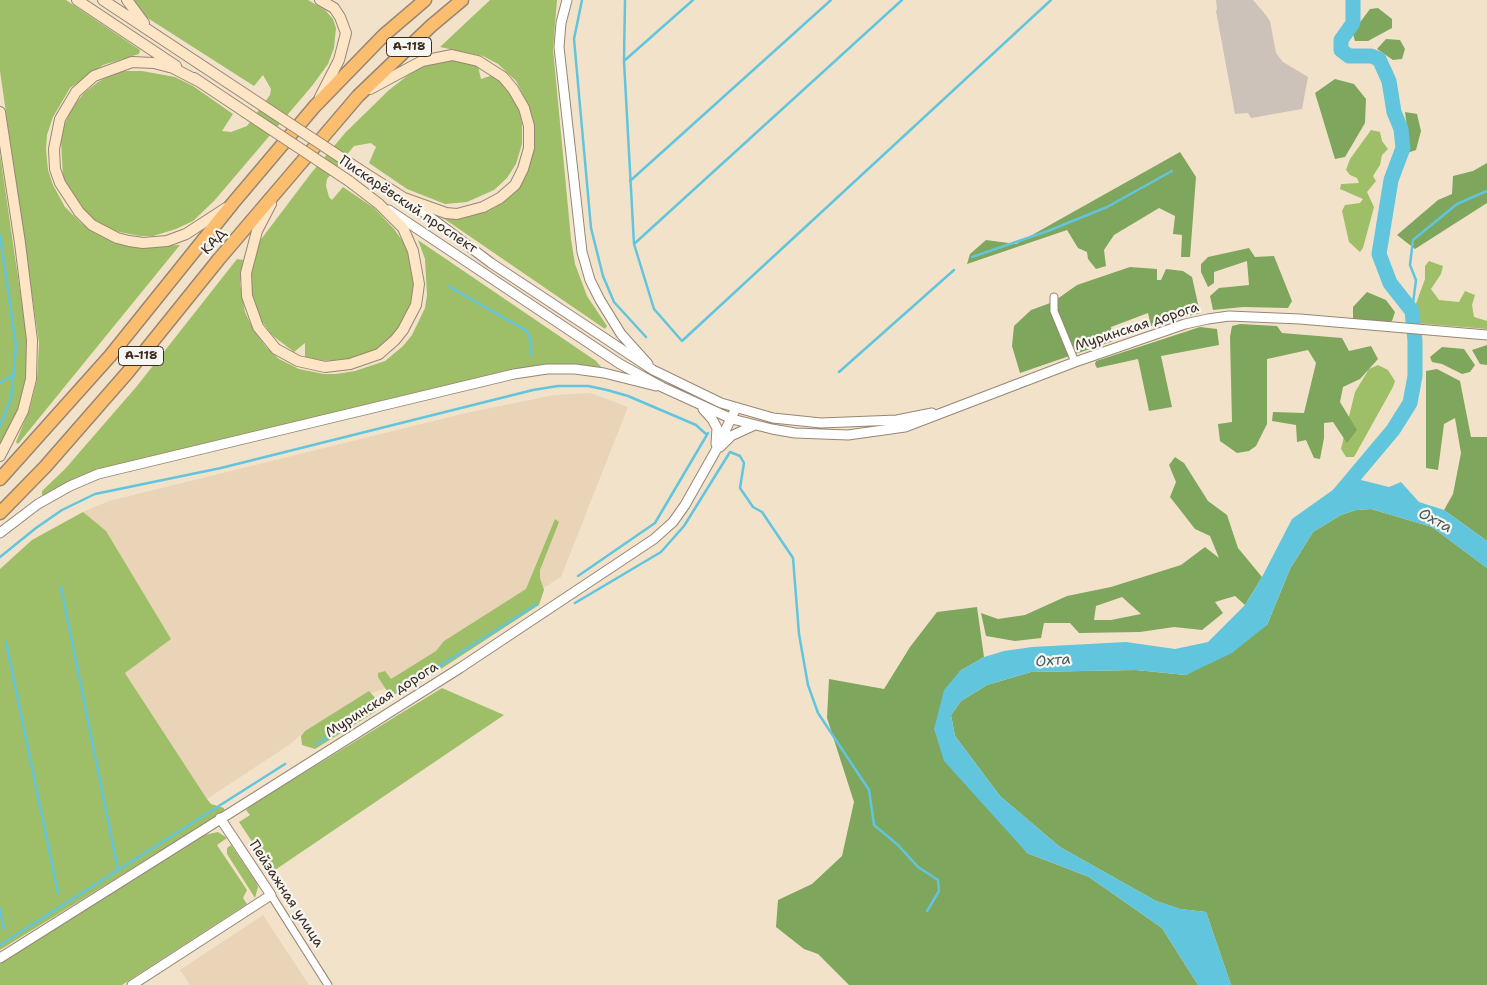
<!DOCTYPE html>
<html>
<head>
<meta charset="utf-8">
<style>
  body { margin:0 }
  canvas { display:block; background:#f3e2ca }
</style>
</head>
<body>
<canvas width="1487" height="985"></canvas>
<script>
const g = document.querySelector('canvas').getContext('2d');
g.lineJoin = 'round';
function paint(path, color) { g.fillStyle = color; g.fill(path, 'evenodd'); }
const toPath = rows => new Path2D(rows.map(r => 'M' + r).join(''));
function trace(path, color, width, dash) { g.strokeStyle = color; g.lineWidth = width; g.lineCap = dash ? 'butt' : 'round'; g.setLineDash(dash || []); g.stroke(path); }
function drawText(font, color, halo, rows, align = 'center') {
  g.font = font + ' "Shantell Sans",sans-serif'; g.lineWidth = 4.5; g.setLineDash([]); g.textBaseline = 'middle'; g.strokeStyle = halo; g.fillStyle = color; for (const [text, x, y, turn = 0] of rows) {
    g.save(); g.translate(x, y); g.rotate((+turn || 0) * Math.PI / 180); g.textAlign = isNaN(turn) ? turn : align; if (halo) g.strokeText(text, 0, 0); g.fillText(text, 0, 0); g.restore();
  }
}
paint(toPath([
  [591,393,628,407,561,577,388,687,356,700,305,731,289,745,207,799,37,537,83,512,109,501,466,413,554,395],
  [263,915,309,985,190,985,180,970]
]), '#e9d4b8');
paint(toPath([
  [1216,0,1253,0,1265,14,1270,21,1276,53,1283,62,1308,77,1302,109,1251,118,1248,113,1235,114,1216,11,1217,9]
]), '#ccc2b9');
paint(toPath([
  [0,0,66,0,140,50,139,54,103,65,70,88,53,117,47,135,46,149,48,170,53,185,65,207,82,224,103,237,128,246,180,245,18,444,16,442,30,408,37,380,39,343,0,71],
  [133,0,308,0,325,10,333,19,336,28,334,48,328,64,312,86,214,201,193,221,176,229,153,236,140,236,114,231,92,219,70,195,63,178,61,141,64,126,72,108,84,93,98,82,119,71,142,71,175,77,193,86,233,114,222,131,231,132,247,126,270,95,271,89,263,75,254,86,146,17],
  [490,0,557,0,553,49,571,239,575,264,587,296,607,326,605,329,443,218,444,215,504,198,534,147,533,121,527,102,516,81,498,64,483,56,440,47],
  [445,60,461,61,478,66,481,79,493,75,507,89,518,107,522,123,522,144,516,164,507,178,494,190,467,202,445,204,407,189,369,163,376,147,371,143,354,146,327,179,326,186,329,197,332,200,343,187,374,208,394,229,404,243,411,260,415,284,411,303,405,318,392,335,377,349,367,354,352,359,320,361,305,357,305,343,294,352,272,335,261,320,250,291,250,280,256,246,312,172,346,132,389,90,416,69,432,62],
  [1371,130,1380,132,1382,141,1388,149,1382,155,1380,165,1373,176,1376,181,1367,192,1374,207,1363,248,1360,252,1349,242,1342,211,1345,205,1360,203,1363,199,1340,189,1341,184,1359,183,1357,178,1350,175,1346,170,1350,159],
  [0,154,27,339,27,377,18,409,7,437,0,446],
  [418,240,596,361,602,368,553,364,508,372,152,456,91,472,54,489,44,496,42,495,42,491,65,469,137,386,237,259,243,260,240,284,245,312,253,329,266,347,279,359,299,369,324,374,336,374,355,371,385,361,403,346,412,335,425,308,427,295,425,259],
  [1429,261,1443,266,1441,274,1431,289,1439,300,1459,302,1465,291,1475,295,1472,305,1474,317,1487,321,1487,329,1414,323,1414,309,1425,279,1425,266],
  [1378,365,1388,370,1395,381,1393,387,1354,457,1346,457,1341,449,1355,392,1369,369],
  [83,512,106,531,171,639,125,673,207,799,211,804,224,808,225,811,0,950,0,569,32,540],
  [555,519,559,522,540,570,540,578,544,590,539,605,404,693,392,694,387,691,378,677,378,673,385,671,391,679,436,651,444,641,526,589],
  [442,688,504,715,272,872,239,822,250,815,246,810,250,806],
  [369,691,377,700,375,712,315,749,302,745,301,736,305,731],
  [218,832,227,838,217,845,247,890,243,898,247,904,122,985,0,985,0,964,204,835],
  [231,845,256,882,258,887,255,898,227,854,227,848]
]), '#9ebf68');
paint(toPath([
  [1378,8,1392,19,1392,28,1368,41,1355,41,1353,34,1358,25,1370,9],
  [1386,39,1400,40,1405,49,1402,59,1393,60,1377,49],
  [1335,79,1354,84,1366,99,1365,123,1345,157,1335,159,1315,93],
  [1405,112,1417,114,1421,131,1416,150,1404,154,1408,135],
  [1180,152,1196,177,1190,257,1181,257,1182,235,1173,234,1175,216,1159,208,1114,235,1104,250,1106,266,1096,269,1088,259,1087,252,1078,248,1067,230,967,264,970,254,986,240,1016,244],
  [1487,163,1487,203,1415,249,1397,235,1438,200,1452,194,1453,176,1473,171],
  [1249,248,1255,257,1274,256,1292,301,1288,308,1243,307,1213,310,1210,296,1219,288,1249,285,1247,261,1214,272,1214,283,1208,287,1201,272,1201,264,1208,257],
  [1130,267,1157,269,1157,280,1161,280,1166,269,1183,271,1192,277,1200,313,1151,326,1148,313,1111,327,1113,341,1020,373,1012,346,1014,326,1031,310,1053,302,1077,285],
  [1367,292,1386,300,1395,312,1392,321,1377,322,1353,320,1353,307],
  [1240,324,1277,326,1282,333,1342,338,1349,351,1371,346,1378,359,1360,379,1343,387,1340,402,1357,430,1347,443,1333,422,1324,423,1324,438,1320,459,1314,458,1306,440,1297,442,1296,425,1272,421,1273,412,1304,413,1316,363,1308,350,1267,359,1267,424,1256,446,1249,451,1237,453,1220,441,1218,424,1232,422,1230,337,1232,326],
  [1200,327,1217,329,1219,345,1161,356,1172,407,1149,411,1138,359,1097,368,1095,364,1096,361],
  [1487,345,1487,365,1480,364,1472,350],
  [1442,347,1464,349,1475,365,1470,372,1462,374,1442,364,1432,362,1430,357],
  [1437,369,1460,381,1471,437,1487,437,1487,541,1444,510,1453,494,1461,453,1455,418,1444,424,1438,470,1426,468,1426,371],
  [1175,457,1184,463,1208,501,1227,515,1238,548,1262,577,1245,605,1235,596,1215,602,1223,613,1202,630,1174,627,1140,632,1079,633,1070,623,1044,623,1041,638,1015,641,986,636,981,613,998,619,1025,615,1067,596,1111,587,1181,565,1205,547,1219,558,1210,536,1195,529,1170,497,1176,482,1169,465],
  [1122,597,1141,614,1111,620,1094,620,1096,606],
  [1371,509,1432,527,1487,568,1487,985,1231,985,1206,912,1180,909,1156,901,1060,847,1000,796,955,736,951,715,961,701,987,685,1031,672,1136,670,1186,675,1267,625,1290,569,1313,532,1341,515,1356,510],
  [977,607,984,657,960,671,934,729,1027,853,1089,877,1162,928,1198,985,849,985,818,954,804,949,776,927,778,900,812,884,842,856,854,802,827,718,829,679,884,689,910,647,937,612]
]), '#7ea65c');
paint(toPath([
  [1361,480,1389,487,1401,482,1419,502,1444,510,1487,541,1487,568,1432,527,1371,509,1356,510,1341,515,1313,532,1290,569,1267,625,1232,653,1186,675,1136,670,1031,672,987,685,961,701,951,715,955,736,1000,796,1060,847,1156,901,1181,909,1206,912,1231,985,1198,985,1162,928,1089,877,1027,853,944,761,934,729,944,690,960,671,984,657,1004,651,1032,647,1126,642,1175,649,1208,642,1245,605,1262,577,1292,519,1337,487]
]), '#61c5de');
trace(toPath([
  [582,0,574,39,591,228,603,276,614,302,646,337],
  [625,0,624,61,634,244,654,309,682,341,1051,0],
  [624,61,693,0],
  [630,181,831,0],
  [0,235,16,346,11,399,0,426],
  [634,244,902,0],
  [972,257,1048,231,1107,207,1172,171],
  [448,286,527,331,531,342,531,355],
  [1412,311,1416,280,1410,265,1413,240,1457,204,1487,191],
  [839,372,954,270],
  [0,383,13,375],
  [0,557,36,528,62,510,95,494,221,468,533,390,558,386,588,386,607,390,628,396,696,425,707,435],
  [578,576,655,523,708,433],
  [61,587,118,870],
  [575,603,661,552,684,526,730,452,740,456,744,463,740,488,753,507,762,512,793,558,799,634,808,685,818,713,869,790,874,825,898,845,918,867,938,880,939,891,927,911],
  [6,642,58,893],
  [397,693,537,604],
  [317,744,370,710],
  [0,909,4,929],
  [0,945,285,764]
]), '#61c5de', 2.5);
trace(toPath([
  [1335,499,1393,430,1410,403,1415,376,1415,341,1412,311,1390,283,1379,254,1391,180,1403,148,1401,129,1394,112,1389,81,1379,59,1371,56,1349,56,1341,50,1341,40,1353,23,1353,0]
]), '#61c5de', 15);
const minor = toPath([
  [1054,297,1054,311,1075,362],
  [271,895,328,985]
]);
const tertiary = toPath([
  [567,0,561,23,559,47,582,252,590,280,600,300,621,334,648,364],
  [410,202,491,263,653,370,721,403,773,418,821,423,897,420,932,413],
  [389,210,620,364,662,387,732,419,772,429,795,433,848,435,905,427,1075,362,1185,324,1208,319,1229,316,1300,319,1487,335],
  [703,409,712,419,717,428,716,444],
  [720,447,731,436,755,425],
  [0,533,38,504,70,486,98,474,514,374,547,369,575,369,604,373,656,386],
  [0,958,460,668,654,539,673,522,685,505,715,452,736,408],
  [132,985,271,895,220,818]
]);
const secondary = toPath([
  [77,0,176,66],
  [103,0,254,100],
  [127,0,144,23],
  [320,0,334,8,340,17,346,33,339,60,320,97],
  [194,78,245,112],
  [198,81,173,68,154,63,132,62,94,76,76,92,60,119,54,149,55,169,60,183,79,212,92,225,117,238,129,241,143,243,167,241,186,234,226,208],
  [0,112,20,243,32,340,31,379,23,411,0,456],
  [360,170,404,198,446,213,457,214,483,207,500,198,515,185,523,169,529,148,529,126,524,108,513,89,503,77,478,61,452,55,422,61,370,89],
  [271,204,257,231,246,273,247,296,258,327,276,349,298,361,325,367,350,364,379,354,395,340,403,330,416,305,419,284,413,251,403,228,379,204,349,181]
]);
const motorway = toPath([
  [0,479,110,356,233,203,315,106,384,35,425,0],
  [0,513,45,467,128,372,219,259,358,96,431,26,462,0]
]);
trace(minor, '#978674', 9);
trace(tertiary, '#978674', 11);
trace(secondary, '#978674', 12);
trace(motorway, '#978674', 15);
trace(minor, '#fff', 7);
trace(tertiary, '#fff', 9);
trace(secondary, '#fde5c5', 10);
trace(motorway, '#fbbe6e', 12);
const secondaryBridge = toPath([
  [254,100,360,170],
  [245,112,349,181]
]);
trace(secondaryBridge, '#978674', 12, []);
trace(secondaryBridge, '#fde5c5', 10);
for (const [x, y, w] of [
  [409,47,45],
  [141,356,45]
]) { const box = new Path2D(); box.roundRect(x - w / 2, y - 9.5, w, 19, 4); g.fillStyle = '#f6f6f2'; g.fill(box); trace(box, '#3b2a1e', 1); }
drawText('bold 12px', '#3b2a1e', null, [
  ["А-118",409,47],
  ["А-118",141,356]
]);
drawText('14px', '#3b2a1e', '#f6f6f2', [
  ["Пискарёвский проспект",408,205,34],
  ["КАД",214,242,-49],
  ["Муринская дорога",1137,327,-18],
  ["Муринская дорога",382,700,-32],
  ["Пейзажная улица",286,894,57]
]);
drawText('italic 15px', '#465858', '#f6f6f2', [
  ["Охта",1435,521,28],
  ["Охта",1053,661,-5]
]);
</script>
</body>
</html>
